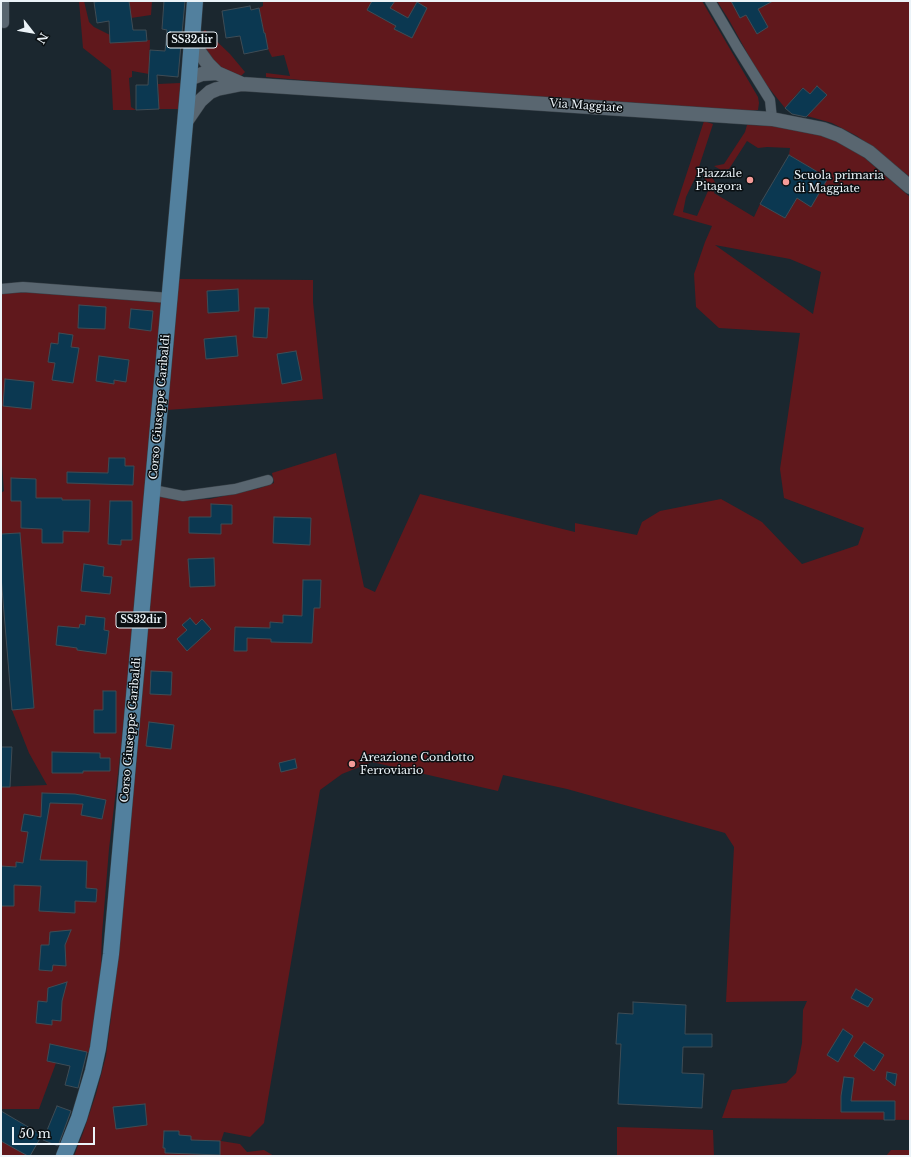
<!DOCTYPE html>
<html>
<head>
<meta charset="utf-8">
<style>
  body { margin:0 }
  #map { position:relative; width:911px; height:1157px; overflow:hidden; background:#1b272f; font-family:"Libre Baskerville",serif }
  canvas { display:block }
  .frame { position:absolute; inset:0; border:2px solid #ebf3f8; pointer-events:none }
  .north { position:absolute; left:12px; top:12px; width:40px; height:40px; -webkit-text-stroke:3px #0a0f12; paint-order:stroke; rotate:121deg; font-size:11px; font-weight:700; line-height:16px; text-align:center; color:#ebf3f8 }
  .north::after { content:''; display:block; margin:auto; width:14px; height:18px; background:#ebf3f8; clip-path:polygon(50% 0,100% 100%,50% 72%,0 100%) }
  .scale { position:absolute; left:12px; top:1127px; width:83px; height:18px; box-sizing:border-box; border:2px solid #ebf3f8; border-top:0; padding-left:5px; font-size:12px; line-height:14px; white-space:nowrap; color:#ebf3f8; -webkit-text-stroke:3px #0a0f12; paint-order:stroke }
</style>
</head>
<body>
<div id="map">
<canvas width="911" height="1157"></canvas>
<div class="frame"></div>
<div class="north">N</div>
<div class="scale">50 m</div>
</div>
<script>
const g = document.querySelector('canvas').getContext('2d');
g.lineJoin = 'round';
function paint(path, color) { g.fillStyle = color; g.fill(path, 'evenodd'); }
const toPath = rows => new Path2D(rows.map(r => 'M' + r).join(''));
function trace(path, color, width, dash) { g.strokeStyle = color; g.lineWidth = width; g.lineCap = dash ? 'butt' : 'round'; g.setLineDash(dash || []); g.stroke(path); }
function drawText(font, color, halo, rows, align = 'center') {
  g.font = font + ' "Libre Baskerville",serif'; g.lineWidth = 3; g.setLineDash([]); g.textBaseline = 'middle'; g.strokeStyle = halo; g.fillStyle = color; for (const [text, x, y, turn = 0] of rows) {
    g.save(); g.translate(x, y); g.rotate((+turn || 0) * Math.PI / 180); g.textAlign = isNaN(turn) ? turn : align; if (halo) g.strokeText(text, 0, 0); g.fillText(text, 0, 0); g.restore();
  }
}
paint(toPath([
  [79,1,84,1,89,22,94,27,110,35,110,43,150,40,149,74,132,71,132,77,129,78,131,107,136,110,113,110,111,70,83,48],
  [129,1,152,1,151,15,131,18],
  [263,1,702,1,758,97,759,103,758,110,747,111,608,101,440,92,266,77,266,73,290,76,284,55,272,57,268,49,265,33,263,29,259,8,263,6],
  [717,1,907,1,910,3,910,177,857,136,832,123,807,116,826,95,817,86,810,94,802,88,785,108,761,78,729,20],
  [205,30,230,54,245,72,241,76,223,73,205,56,198,36],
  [180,83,181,109,159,109,158,84],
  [704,121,713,124,696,176,686,197,683,212,697,216,708,191,707,184,703,175,707,169,716,184,714,193,754,217,760,204,785,218,797,198,811,206,827,178,789,155,790,148,767,147,758,148,747,141,729,169,721,170,714,166,724,164,745,132,747,125,785,126,820,133,845,145,860,154,910,197,910,1120,722,1118,732,1090,786,1083,796,1073,802,1043,803,1010,807,1001,726,1002,734,847,725,833,567,789,503,775,498,791,372,762,342,774,320,790,264,1123,250,1137,224,1132,221,1141,240,1144,247,1152,264,1150,274,1156,74,1156,83,1133,96,1094,106,1056,111,1018,160,495,183,500,210,499,260,488,274,483,272,473,336,453,364,587,375,592,420,494,575,532,575,523,637,535,642,522,660,511,721,499,762,522,802,564,858,545,864,528,784,498,780,469,800,333,719,328,696,307,694,274,705,242,712,226,673,215],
  [715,245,790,259,821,272,813,314],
  [178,279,313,280,313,302,323,399,167,410],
  [26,292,164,302,132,655,109,849,102,934,100,994,89,1053,51,1044,47,1061,56,1063,39,1109,1,1109,1,787,47,785,29,753,12,710,34,708,20,533,2,534,1,530,1,493,4,491,1,452,1,293],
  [617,1127,713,1130,714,1156,617,1156],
  [1,1141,28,1156,1,1156],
  [891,1150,910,1150,910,1155,909,1156,886,1156]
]), '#60181c');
const building = toPath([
  [102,1,129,1,133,30,146,30,147,41,110,43,109,21,97,23,94,2,102,1],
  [164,1,185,1,178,77,157,75,159,109,136,110,136,85,148,85,150,50,165,51,167,30,162,29,164,1],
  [372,1,395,1,390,8,408,18,417,2,427,8,412,38,394,29,396,26,367,10,372,1],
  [731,1,773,1,758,9,768,27,757,34,746,15,740,18,731,1],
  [250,6,251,10,259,8,264,33,265,33,268,49,244,54,240,36,226,38,222,11,250,6],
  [817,86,827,95,806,117,792,114,785,108,803,88,810,94,817,86],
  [789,155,828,178,811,207,797,198,785,218,760,204,789,155],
  [238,289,239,311,208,313,207,291,238,289],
  [79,305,106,307,105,329,78,328,79,305],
  [255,308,269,308,267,338,253,337,255,308],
  [131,309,153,311,151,331,129,328,131,309],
  [59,333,73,335,71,347,79,348,73,383,52,380,55,363,48,362,51,343,58,344,59,333],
  [236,336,238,356,206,359,204,339,236,336],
  [296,351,302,380,282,384,277,354,296,351],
  [99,356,129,360,126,382,114,380,114,384,96,381,99,356],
  [5,379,34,382,31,409,3,406,5,379],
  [109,458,125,458,125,466,134,466,133,485,67,483,67,472,108,473,109,458],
  [11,478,36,479,36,498,62,498,62,500,90,500,89,532,63,531,63,543,42,543,42,529,21,528,21,501,11,501,11,478],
  [110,501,132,501,132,540,121,540,121,545,108,544,110,501],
  [211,504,232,505,232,524,221,524,221,534,189,533,189,517,211,517,211,504],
  [274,517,311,518,310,545,273,543,274,517],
  [20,533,34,708,12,710,1,576,1,534,20,533],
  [214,558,215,586,190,587,188,559,214,558],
  [84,564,104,567,103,576,112,577,110,594,81,591,84,564],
  [303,580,321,580,320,608,314,608,312,643,271,642,271,639,247,638,247,651,234,651,235,627,270,628,270,622,283,623,283,615,302,616,303,580],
  [86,616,105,618,104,630,109,631,106,654,77,650,77,648,56,645,58,626,79,628,80,624,85,625,86,616],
  [190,618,196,625,202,619,211,629,187,651,177,639,187,630,182,625,190,618],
  [151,671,172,672,171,695,150,694,151,671],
  [103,691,116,691,116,733,94,733,94,710,103,710,103,691],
  [149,722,174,725,171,749,146,746,149,722],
  [1,747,12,747,10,787,1,787,1,747],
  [52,752,100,753,100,758,110,758,110,771,83,771,83,773,52,773,52,752],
  [295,759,297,768,281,772,279,763,295,759],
  [42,793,75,794,106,800,102,819,81,815,83,804,50,803,40,860,87,861,86,888,97,889,96,902,75,901,75,913,39,911,41,886,14,885,14,906,1,906,1,866,16,867,16,862,23,863,28,832,21,831,24,814,41,817,42,793],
  [71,930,65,945,66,966,53,965,52,971,39,970,41,945,49,945,50,932,71,930],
  [67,982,62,1001,61,1021,52,1020,52,1025,36,1023,38,1001,47,1002,48,988,67,982],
  [856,989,873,999,868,1007,851,998,856,989],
  [633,1002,686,1005,685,1034,712,1034,712,1047,683,1047,682,1073,704,1074,702,1108,618,1104,621,1044,616,1044,618,1013,633,1014,633,1002],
  [843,1029,853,1036,838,1062,827,1055,843,1029],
  [864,1042,884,1055,874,1071,854,1056,864,1042],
  [50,1044,87,1052,78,1088,65,1085,70,1066,47,1061,50,1044],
  [887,1072,897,1074,895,1086,886,1079,887,1072],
  [844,1077,854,1078,851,1101,895,1101,895,1120,884,1120,884,1112,841,1112,841,1096,844,1077],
  [145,1104,147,1125,116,1129,113,1107,145,1104],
  [57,1106,71,1111,58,1146,43,1140,57,1106],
  [1,1111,42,1135,30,1156,28,1156,1,1141,1,1111],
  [164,1131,179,1131,179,1135,191,1136,191,1140,220,1141,220,1155,165,1153,165,1148,163,1148,164,1131]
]);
paint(building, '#0b3851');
trace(building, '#3f4c55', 1);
const street = toPath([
  [710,1,737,47,770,100,772,119],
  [4,23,4,1],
  [1,289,23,287,170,298],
  [153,490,183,496,235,489,268,480]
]);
const secondary = toPath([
  [192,39,195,46,208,64,217,73,242,84],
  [189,79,202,74,217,73],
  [185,123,200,101,210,92,217,89,242,84,772,119,823,129,839,135,869,152,910,187]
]);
const primary = toPath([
  [64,1156,79,1118,93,1071,98,1048,111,954,189,79,195,1]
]);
trace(street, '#384148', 11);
trace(secondary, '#384148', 15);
trace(primary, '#384148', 17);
trace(street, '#596670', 10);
trace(secondary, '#596670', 14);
trace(primary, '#52809e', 16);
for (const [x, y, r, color] of [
  [750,180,4,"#f59b98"],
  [786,182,4,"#f59b98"],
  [352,764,4,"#f59b98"]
]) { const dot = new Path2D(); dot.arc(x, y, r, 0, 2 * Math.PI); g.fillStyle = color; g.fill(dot); trace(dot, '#0a0f12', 1.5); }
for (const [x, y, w] of [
  [192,40,50],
  [141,620,50]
]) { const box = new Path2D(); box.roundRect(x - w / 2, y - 8, w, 16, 3); g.fillStyle = '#0a0f12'; g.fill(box); trace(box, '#ebf3f8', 1); }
drawText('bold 10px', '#ebf3f8', null, [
  ["SS32dir",192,40],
  ["SS32dir",141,620]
]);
drawText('11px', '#ebf3f8', '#0a0f12', [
  ["Via Maggiate",586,106,4],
  ["Corso Giuseppe Garibaldi",160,407,-85],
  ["Corso Giuseppe Garibaldi",131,730,-85]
]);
drawText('11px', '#ebf3f8', '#0a0f12', [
  ["Piazzale",742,174,"right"],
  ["Pitagora",742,187,"right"],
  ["Scuola primaria",794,176],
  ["di Maggiate",794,189],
  ["Areazione Condotto",360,758],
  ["Ferroviario",360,771]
], 'left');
</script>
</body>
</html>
